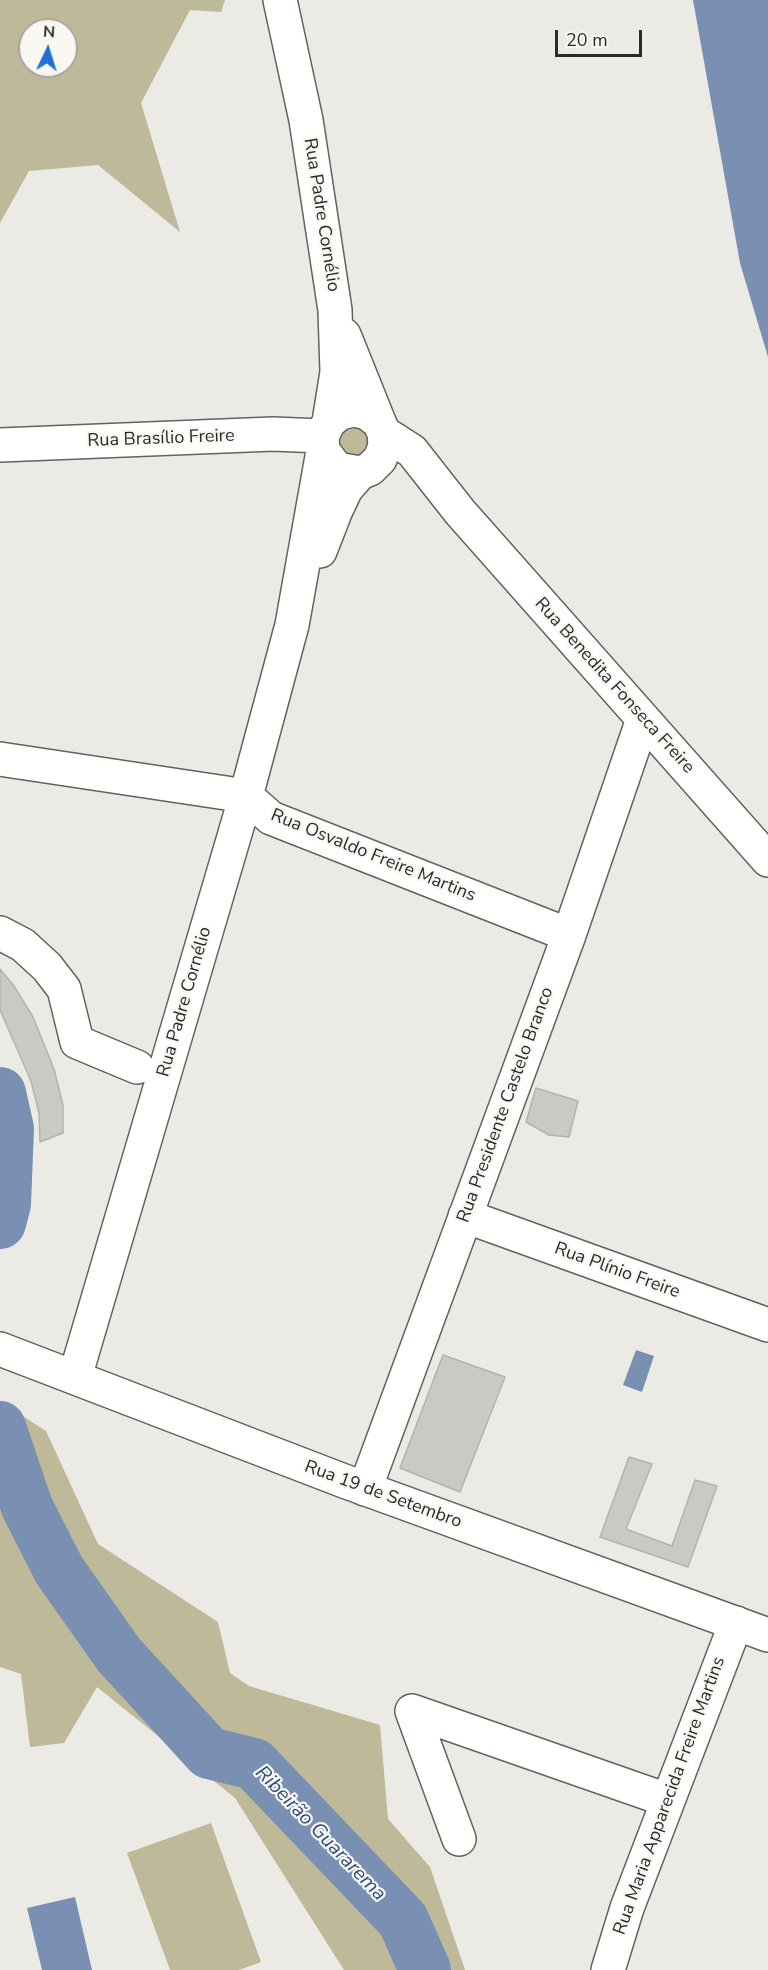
<!DOCTYPE html>
<html>
<head>
<meta charset="utf-8">
<style>
  body { margin:0 }
  #map { position:relative; width:768px; height:1970px; overflow:hidden; background:#ebeae4; font-family:"Nunito Sans",sans-serif }
  canvas { display:block }
  .north { position:absolute; left:18px; top:18px; width:60px; height:60px; box-sizing:border-box; background:#f8f7f2; border:2px solid #a6a5a2; border-radius:50%; rotate:4deg; font-size:16px; font-weight:700; line-height:24px; text-align:center; color:#2c2b29 }
  .north::after { content:''; display:block; margin:auto; width:21px; height:27px; background:#246dd8; clip-path:polygon(50% 0,100% 100%,50% 72%,0 100%) }
  .scale { position:absolute; left:555px; top:30px; width:87px; height:27px; box-sizing:border-box; border:3px solid #2c2b29; border-top:0; padding-left:8px; font-size:18px; line-height:21px; white-space:nowrap; color:#2c2b29; -webkit-text-stroke:4px #f8f7f2; paint-order:stroke }
</style>
</head>
<body>
<div id="map">
<canvas width="768" height="1970"></canvas>
<div class="north">N</div>
<div class="scale">20 m</div>
</div>
<script>
const g = document.querySelector('canvas').getContext('2d');
g.lineJoin = 'round';
function paint(path, color) { g.fillStyle = color; g.fill(path, 'evenodd'); }
const toPath = rows => new Path2D(rows.map(r => 'M' + r).join(''));
function trace(path, color, width, dash) { g.strokeStyle = color; g.lineWidth = width; g.lineCap = dash ? 'butt' : 'round'; g.setLineDash(dash || []); g.stroke(path); }
function drawText(font, color, halo, rows, align = 'center') {
  g.font = font + ' "Nunito Sans",sans-serif'; g.lineWidth = 4.5; g.setLineDash([]); g.textBaseline = 'middle'; g.strokeStyle = halo; g.fillStyle = color; for (const [text, x, y, turn = 0] of rows) {
    g.save(); g.translate(x, y); g.rotate((+turn || 0) * Math.PI / 180); g.textAlign = isNaN(turn) ? turn : align; if (halo) g.strokeText(text, 0, 0); g.fillText(text, 0, 0); g.restore();
  }
}
paint(toPath([
  [0,0,225,0,221,12,190,10,141,103,180,232,98,165,29,171,0,223],
  [30,30,66,30,66,66,30,66],
  [356,422,373,438,363,458,340,453,336,436],
  [21,1415,46,1431,98,1544,218,1622,230,1673,249,1686,380,1725,388,1819,430,1867,465,1970,344,1970,235,1798,97,1687,64,1743,30,1747,21,1674,0,1667,0,1427,12,1427],
  [211,1823,261,1962,239,1970,170,1970,127,1853]
]), '#beb999');
paint(toPath([
  [693,0,768,0,768,357,740,263],
  [636,1350,654,1356,642,1392,623,1385],
  [75,1897,92,1970,42,1970,27,1908]
]), '#7a90b2');
trace(toPath([
  [0,1093,8,1129,5,1204,0,1223],
  [0,1427,27,1507,59,1570,119,1655,209,1753,254,1764,403,1920,425,1970]
]), '#7a90b2', 52);
const building = toPath([
  [0,969,14,986,33,1017,54,1069,63,1105,63,1133,40,1142,39,1113,31,1081,0,1010,0,969],
  [536,1088,578,1101,569,1137,549,1135,526,1122,536,1088],
  [443,1355,505,1377,460,1492,400,1468,443,1355],
  [629,1457,652,1464,626,1529,672,1546,695,1480,717,1486,688,1567,600,1537,629,1457]
]);
paint(building, '#cacac4');
trace(building, '#b4b3ad', 1.5);
const minor = toPath([
  [280,0,306,120,335,310,337,372,329,422],
  [344,335,379,422],
  [384,433,412,451,460,512,768,860],
  [0,445,273,434,322,436],
  [320,551,336,510,346,489,360,473],
  [0,759,246,796,271,818,569,935],
  [0,933,23,945,47,967,64,989,77,1042,137,1067],
  [465,1216,768,1325],
  [75,1377,246,796,292,625,323,451,322,436,329,422,340,413,354,410,367,413,379,422,384,433,385,446,380,459,370,469,360,473,337,469,323,451],
  [365,1489,569,935,643,719],
  [459,1839,412,1711,667,1800],
  [608,1970,627,1908,736,1623]
]);
const major = toPath([
  [0,1349,344,1481,768,1635]
]);
trace(minor, '#63625d', 36);
trace(major, '#63625d', 36);
trace(minor, '#fff', 33);
trace(major, '#fff', 33);
drawText('18px', '#2c2b29', '#f8f7f2', [
  ["Rua Padre Cornélio",321,215,81],
  ["Rua Brasílio Freire",161,439,-2],
  ["Rua Benedita Fonseca Freire",614,686,48],
  ["Rua Osvaldo Freire Martins",373,856,22],
  ["Rua Padre Cornélio",185,1002,-74],
  ["Rua Presidente Castelo Branco",506,1105,-70],
  ["Rua Plínio Freire",617,1271,20],
  ["Rua 19 de Setembro",383,1495,20],
  ["Rua Maria Apparecida Freire Martins",670,1796,-70]
]);
drawText('italic 20px', '#2f4d7c', '#f8f7f2', [
  ["Ribeirão Guararema",320,1834,46]
]);
</script>
</body>
</html>
